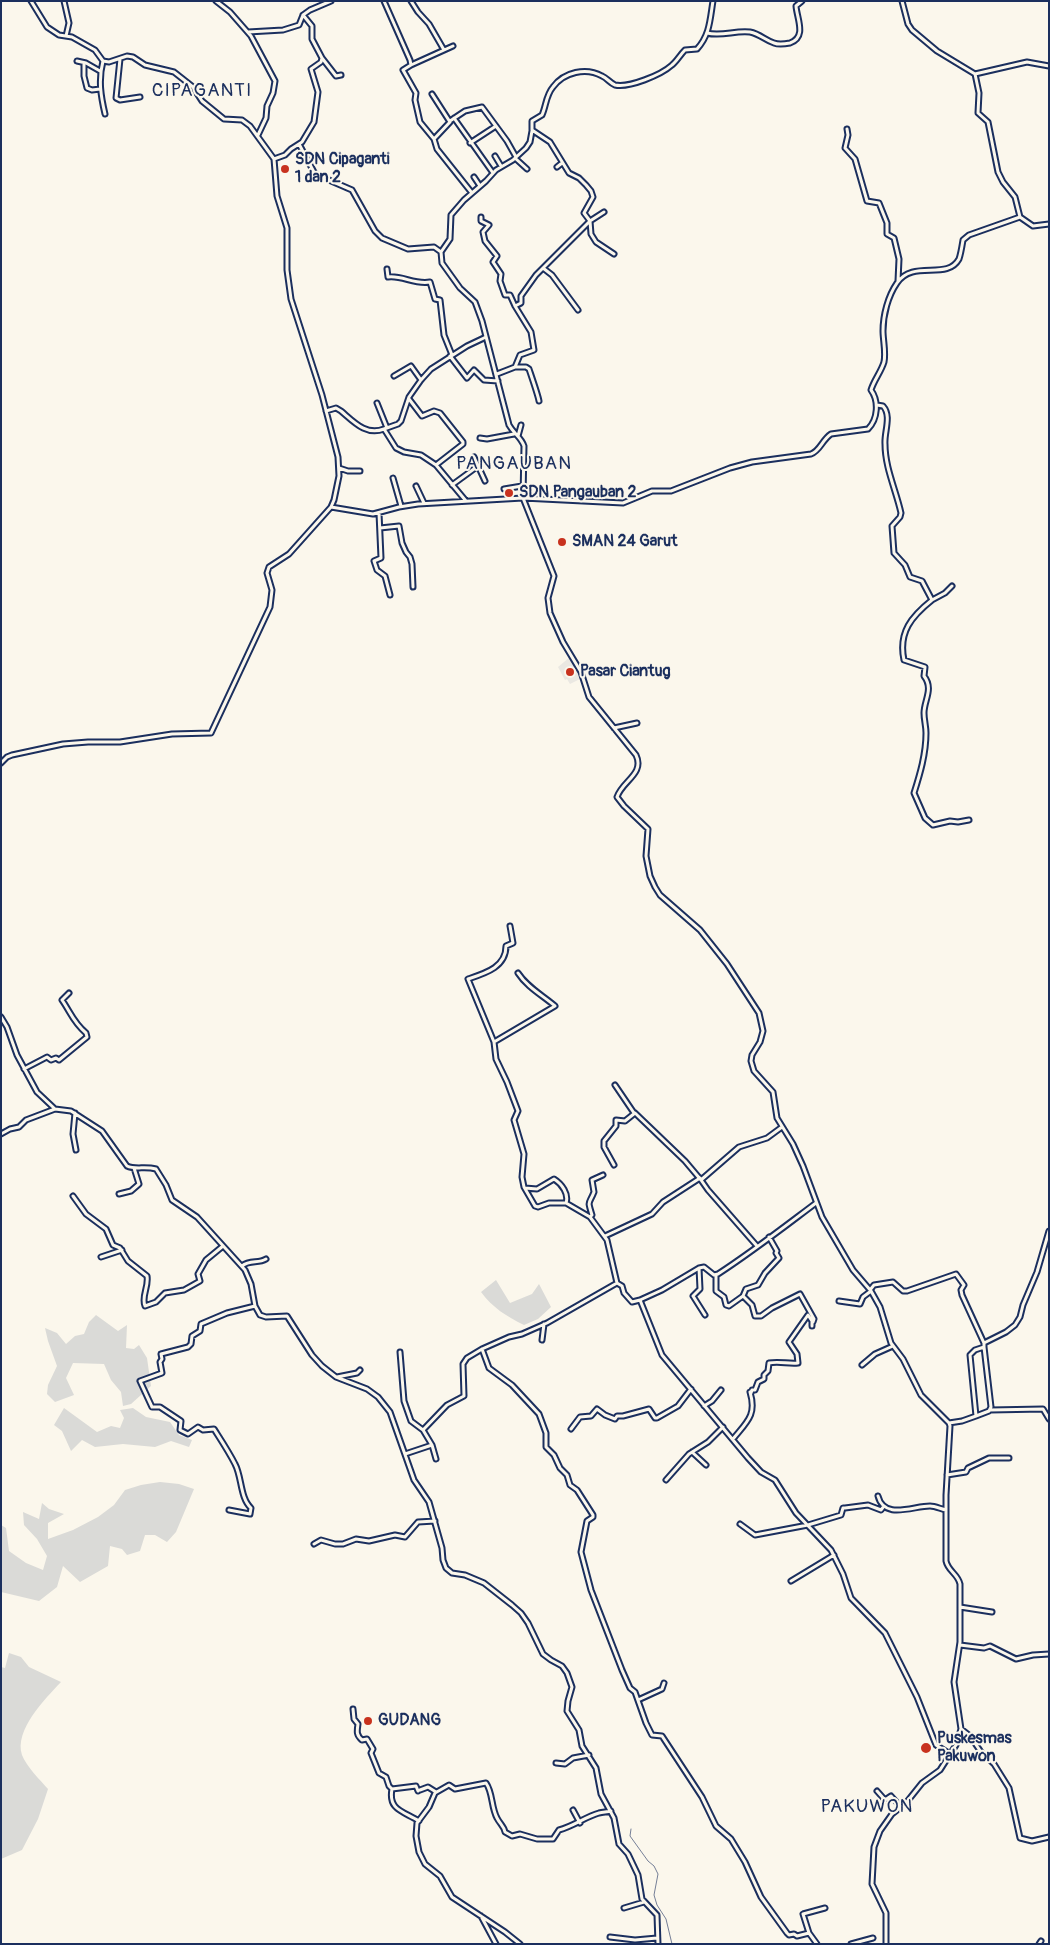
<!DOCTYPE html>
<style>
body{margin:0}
#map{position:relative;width:1050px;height:1945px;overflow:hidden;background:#fbf7ec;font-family:Pangolin,sans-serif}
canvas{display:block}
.frame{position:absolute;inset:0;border:2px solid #1b2f5e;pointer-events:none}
</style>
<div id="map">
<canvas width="1050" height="1945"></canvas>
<div class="frame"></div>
</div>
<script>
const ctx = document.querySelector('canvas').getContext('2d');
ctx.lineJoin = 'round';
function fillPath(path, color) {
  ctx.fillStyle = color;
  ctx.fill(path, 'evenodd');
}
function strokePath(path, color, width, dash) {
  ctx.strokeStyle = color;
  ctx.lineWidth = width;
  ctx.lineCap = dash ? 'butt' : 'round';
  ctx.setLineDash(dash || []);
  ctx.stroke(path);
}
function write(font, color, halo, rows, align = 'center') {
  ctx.font = font + ' Pangolin,sans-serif';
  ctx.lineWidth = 4;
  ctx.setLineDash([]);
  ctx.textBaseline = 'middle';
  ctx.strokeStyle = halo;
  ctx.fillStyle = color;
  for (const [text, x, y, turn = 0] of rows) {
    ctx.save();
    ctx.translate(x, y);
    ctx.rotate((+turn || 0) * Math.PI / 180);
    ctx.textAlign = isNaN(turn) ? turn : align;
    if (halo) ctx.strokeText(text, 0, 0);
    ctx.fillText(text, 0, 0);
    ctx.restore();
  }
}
fillPath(new Path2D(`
 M570,657L582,678L570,684L567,679L565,680L558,667Z`), '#eae8e2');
fillPath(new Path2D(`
 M496,1280L510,1303L532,1294L539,1284L551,1307L538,1319L524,1325C506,1316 493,1308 481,1292Z
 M96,1315L118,1331L127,1325L126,1348L134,1349L139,1345L147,1358L151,1386L131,1404L123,1406L121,1392L111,1380L104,1364L73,1363L66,1378L74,1395L55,1402L47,1394L48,1385L57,1366L48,1341L45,1328L57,1333L66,1344L75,1336L84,1334L89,1322Z
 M64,1408L97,1432L111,1426L120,1428L124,1418L120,1410L133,1408L146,1417L170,1422L179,1435L192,1440L189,1447L171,1441L155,1447L123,1444L95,1447L82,1440L71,1451L62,1431L54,1425Z
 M160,1482L179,1484L194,1489L176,1532L167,1542L155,1535H145L140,1551L127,1555L122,1549L110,1546L108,1566L80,1582L63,1566L57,1587L39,1601L1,1592V1525L6,1528L9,1551L26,1563L43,1570L47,1556L37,1539L24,1525L23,1512L39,1519L42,1503L49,1509L64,1514L48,1523V1539L73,1530L98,1517L114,1505L125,1490L141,1485Z
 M9,1653L21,1657L29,1667L61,1682C45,1699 14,1730 22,1755C26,1766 41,1781 48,1789L38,1819L22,1850L1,1859V1667L5,1668Z`), '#dadad7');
strokePath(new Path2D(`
 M631,1829L630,1836L648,1861L654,1866L658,1874L654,1895L657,1905L666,1919L672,1944`), '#747e96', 1);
const minor = new Path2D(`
 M31,1L47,27L59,35L72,37L95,50L103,61L109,62L127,56L133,57L145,65L174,72L193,87L202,101L224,119L242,120L250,126L274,159L277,196L287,228V270L291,299L322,395L338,457L339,476L334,500L331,507
 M64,1L69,23L66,36
 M216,1L230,12L251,36L275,81L273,93L267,106L266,118L258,135
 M384,1L410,60L411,65L403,70L416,93L415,100L420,122L434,139L437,149L472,193
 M411,1L418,12L429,24L444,50
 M902,1L908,24L912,30L937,51L975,74L1027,62L1049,66
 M248,32L283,30L299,25L303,15
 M707,33C722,37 735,30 750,32C760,34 765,40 774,43C779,45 785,44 790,43C807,37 797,19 796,6L802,1
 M322,58L336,76L341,75
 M120,59L116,98L120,100L140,97
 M77,61L86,63L100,71
 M103,61C98,80 101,97 105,114
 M84,63V76L87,88L92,90L100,89
 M411,65L453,46
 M975,74L979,93L978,113L988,122L998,172L1003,182L1015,197L1020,217
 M432,94L450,122L434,139
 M454,118L493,173
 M450,121L465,111L482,107L507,141L516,157
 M847,129L848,135L845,148L855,159L867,201L879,203L887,223V234L894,238L899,259L898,281
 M470,143L496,126
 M299,144L315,174L352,190L375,231L382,238L408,249L434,247L441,252L442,263L460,288L475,302L482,321L509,425C514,434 521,437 524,446L523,498L554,576L548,598L550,613L563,642L581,672L589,697L636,755C645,774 622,781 617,797L624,806L648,829L646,856L650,876L655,887L660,895L700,930L727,964L759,1013L763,1031L760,1042L752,1055L751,1061L754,1071L773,1092L777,1118L793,1144L803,1166L822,1217L853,1270L871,1291L880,1307L891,1343L903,1359L921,1395L949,1423L950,1426L946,1495V1561C948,1571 958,1574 960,1584V1642L954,1682L961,1729L956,1745L940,1770L922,1783L906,1803L892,1814L880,1831L874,1847L872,1884L886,1913V1944
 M495,156L501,166
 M515,158L527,169
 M274,159L285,155L291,149L302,142L314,122L318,92L311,69L321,62L322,58L312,39V26L303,15L310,10L331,1
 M557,167L562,163
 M474,177L480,186
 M604,212L590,221L591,234L596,242L614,254
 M481,217V221L489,225L483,232L485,241L497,256L493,262L501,274L500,281L505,295H510L515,306
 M441,252L450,239L451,215L464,200L486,181L496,170L513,160L526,148L530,142L532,131
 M543,268L552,275L578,310
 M387,269L388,277C402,275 415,285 430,282L435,299L440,300L444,335L452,355
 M450,356L467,378L474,370L484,380L498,381
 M515,367H526L529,369C531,375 538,395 539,401
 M497,374L515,367L520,355L534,350L531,332L515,306L521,303V296L536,275L590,221L584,213L593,197L591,191L586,185L579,178L569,173L550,142L532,130V121L542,115C546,106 546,95 553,87C564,72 586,67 602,76C607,78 610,83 615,85C629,88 661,75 672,65C677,61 680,55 685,50L697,49C710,35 710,19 713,1
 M394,376L411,366L421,380
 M409,399L422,416L434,411L440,413L463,442V444L436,465
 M377,403L387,428
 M877,405L883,406C892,416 884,432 885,444C885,468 896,490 901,513L900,517L892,526L894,553L905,565L910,577L922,581L932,600C912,616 898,632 904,660L925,667L924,676C934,689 924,700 924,713C924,720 926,726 926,733C926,754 920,774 914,793L925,818L933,825L950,821L958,822L969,820
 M326,411L336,408L341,411C354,422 366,436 384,429
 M518,436L521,425
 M480,438L487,439L514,434
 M474,457L485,481
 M339,468L348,471H360
 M393,478L401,506
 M452,485L478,466
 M416,486L424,503
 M504,489L522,486
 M466,501L436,465L421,455L404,452L396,448L384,429L398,424L401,421L409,397L421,380L431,369L467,346L486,337
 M379,513L381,558L374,561L377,570L385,576L390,595
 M380,528L399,526L402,543L406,552L410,557L412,564L413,587
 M932,600L945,593L952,586
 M614,728L637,723
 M1,763L7,757L12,755L63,744L88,742H120L172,734L211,733L270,607L272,590L267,573L269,567L289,554L331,507L373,514L399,507L418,504L523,498L623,503L652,491H671L730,468L752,462L811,454C820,451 822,440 831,434L868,429C878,419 879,401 871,390C874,380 881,372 884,362C886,352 883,340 883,331C883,315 888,296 897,283C913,259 947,281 959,259C961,253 962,246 963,240L969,235L1020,217L1033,226L1049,224
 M510,926L513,943L506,946C506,967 486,973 468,979L494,1042L496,1059L507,1082L518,1111L514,1120L524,1154L522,1177L524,1187L535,1206L538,1207L549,1203H566L590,1217L607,1240L617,1283
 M1,1017L7,1027L17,1055L37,1092L55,1109L71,1111L102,1131L127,1166C135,1170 145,1166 156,1169L166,1185L172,1200L197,1217L245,1270L251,1284L255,1306L260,1315L266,1317L287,1316L312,1355L322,1366L336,1377L367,1389L378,1397L390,1412L414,1480L429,1502L442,1548L443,1560L446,1568L452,1573L465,1575L484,1583L512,1605L521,1613L528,1623L543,1654L551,1660L562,1666L567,1673L572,1687L568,1701L567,1711L579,1730L582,1746L596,1768L601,1794L614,1818L619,1844L628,1854L638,1875L642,1899L657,1915L658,1944
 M494,1042L555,1006C542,995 527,987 518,973
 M24,1069L47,1057L51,1060L56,1058L59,1060L87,1037L86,1033C73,1022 71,1013 62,1000L69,993
 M615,1085L634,1113
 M75,1113L73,1134L76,1150
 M1,1134L10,1129L19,1127L26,1120L55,1109
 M614,1165L604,1147V1141L616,1126V1120L625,1121L635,1113L685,1161L701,1180L739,1147L767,1138L782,1127
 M701,1180L708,1190L757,1246
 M525,1188L537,1189L554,1179C562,1184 569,1194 566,1203
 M119,1194L131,1191L139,1184L134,1168
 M73,1196L86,1214L106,1229L113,1245L120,1248L128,1261L147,1276C149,1287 141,1296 145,1306L156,1302L165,1293L184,1290L200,1281L198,1274L206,1260L223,1246
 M816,1203C784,1227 752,1252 718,1274L714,1275L704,1267L699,1268L662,1290L640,1300L662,1355L748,1458L761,1472L775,1480L796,1513L831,1550L843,1574L851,1598L885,1633L917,1697L936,1745L950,1754
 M590,1217L592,1215C587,1199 589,1205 594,1192L592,1180L603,1175
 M605,1236L652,1214L663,1202L700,1178
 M101,1257L122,1250
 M242,1266C250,1259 258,1264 266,1259
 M699,1268L700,1289L693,1296L705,1315
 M716,1275V1291L724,1297L726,1305L729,1306L743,1296L746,1289L758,1285L765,1273L779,1258L776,1253L777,1251L769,1237
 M870,1290L874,1285L893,1282L903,1291H907L956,1274L964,1285L961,1290L962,1295L984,1343
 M743,1296L752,1305L755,1316H761L772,1308L800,1294L814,1319L813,1322
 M839,1301L860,1304L863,1297L871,1291
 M542,1340L544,1324
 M482,1349L489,1368L512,1385L539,1414L546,1433V1447L554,1455L560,1468L567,1475L570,1485L577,1490L593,1515V1517L587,1521L581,1552L591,1590L622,1670L630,1688L635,1692L646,1723L652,1735L662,1736L702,1797L716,1826L731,1839L745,1862L761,1897L787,1933L789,1935L794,1934L797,1936L809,1933L803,1914L825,1908
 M400,1352L404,1401L411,1421L423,1430
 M862,1365L875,1354L893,1346
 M337,1377L357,1373L360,1370
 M751,1393L752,1390H755L758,1382L764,1379V1375L768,1371L769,1363C779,1361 788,1364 798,1363L797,1354L789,1342L808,1315L812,1321V1326
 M704,1406L712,1401L721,1390
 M990,1410L1043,1409L1049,1419
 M976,1416L989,1411L991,1407L984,1347
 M949,1423L962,1421L976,1416L970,1355L975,1350L984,1347V1343L1006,1332L1015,1325L1020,1317L1023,1305L1037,1272L1049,1231
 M571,1429L580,1417L591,1416L597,1409L605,1415L615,1419L617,1416H623L649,1409L655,1418H657L678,1406L691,1389
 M733,1439C747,1422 757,1415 750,1392
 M432,1445L436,1459
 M692,1452L706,1465
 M405,1454L432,1445L423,1430L447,1405L464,1396L463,1364L467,1358L482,1349L509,1337L522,1334L547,1323L617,1283L622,1286L624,1293L632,1302L640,1300
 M947,1475L966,1472L968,1468L989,1458H1009
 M666,1480L689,1454L708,1442L723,1427
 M878,1496C884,1520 913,1506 930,1506C935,1506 941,1509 946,1510
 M229,1510L250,1514L251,1508C240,1498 242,1477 235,1464C229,1452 221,1440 214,1429L203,1430L198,1427L188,1434L180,1430L181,1421L160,1407H152L140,1381L162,1373L160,1362L162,1359L161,1354L188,1347L191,1344L192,1336L200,1331L201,1324L227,1313L255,1306
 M740,1524L755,1535L808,1525L841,1515L843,1508H845L868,1505L881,1510L884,1506
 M314,1544L321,1540L335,1544H343L356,1539L369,1541L395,1535L405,1537L418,1522L435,1521
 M791,1581L834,1555
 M960,1607L992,1612
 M960,1645L984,1648L990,1646L1016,1659L1033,1655L1049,1654
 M638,1700L662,1689L664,1683
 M353,1709L354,1719L358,1724C357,1731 356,1735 362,1740L367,1739L373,1749L371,1753L379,1773L386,1777L389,1786L392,1789C388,1810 403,1811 419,1821
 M961,1729L970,1736L981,1752L994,1764L1009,1788L1020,1838L1032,1841L1049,1837
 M556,1763L565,1764L573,1758L589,1755
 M392,1789L416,1786L418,1791
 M420,1790L428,1787L436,1792
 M877,1791L885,1800L891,1796L901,1807
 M573,1810L580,1823
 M624,1908L644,1902
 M481,1916L496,1944
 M809,1933L817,1944
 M610,1937L635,1940L657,1938
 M520,1944L505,1932L452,1897L440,1876L425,1864L419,1852L416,1836L417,1823L429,1807L435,1793L449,1785L455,1789L486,1783C493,1793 491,1807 497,1818C500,1824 504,1826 505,1832L512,1836L520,1834L537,1839H553L559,1830C574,1826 585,1817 599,1813C603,1812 607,1812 611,1811
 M851,1944L873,1938
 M1039,1944L1041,1941`);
strokePath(minor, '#1b2f5e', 7);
strokePath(minor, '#fbf7ec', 3);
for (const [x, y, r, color] of [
 [285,169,5,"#c8321e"],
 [509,493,5,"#c8321e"],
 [562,542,5,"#c8321e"],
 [570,672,5,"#c8321e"],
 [368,1721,5,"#c8321e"],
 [926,1748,6,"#c8321e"]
]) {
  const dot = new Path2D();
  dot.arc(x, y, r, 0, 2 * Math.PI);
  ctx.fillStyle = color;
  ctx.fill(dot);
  strokePath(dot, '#fbf7ec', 2);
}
write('bold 16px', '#1b2f5e', '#fbf7ec', [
 ["SDN Cipaganti",295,160],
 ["1 dan 2",295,178],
 ["SDN Pangauban 2",519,493],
 ["SMAN 24 Garut",572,542],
 ["Pasar Ciantug",580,672],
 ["GUDANG",378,1721],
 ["Puskesmas",937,1739],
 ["Pakuwon",937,1757]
], 'left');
ctx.letterSpacing = '1px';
write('19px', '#1b2f5e', '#fbf7ec', [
 ["CIPAGANTI",202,91],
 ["PANGAUBAN",514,464],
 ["PAKUWON",867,1807]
]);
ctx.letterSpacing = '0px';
</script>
